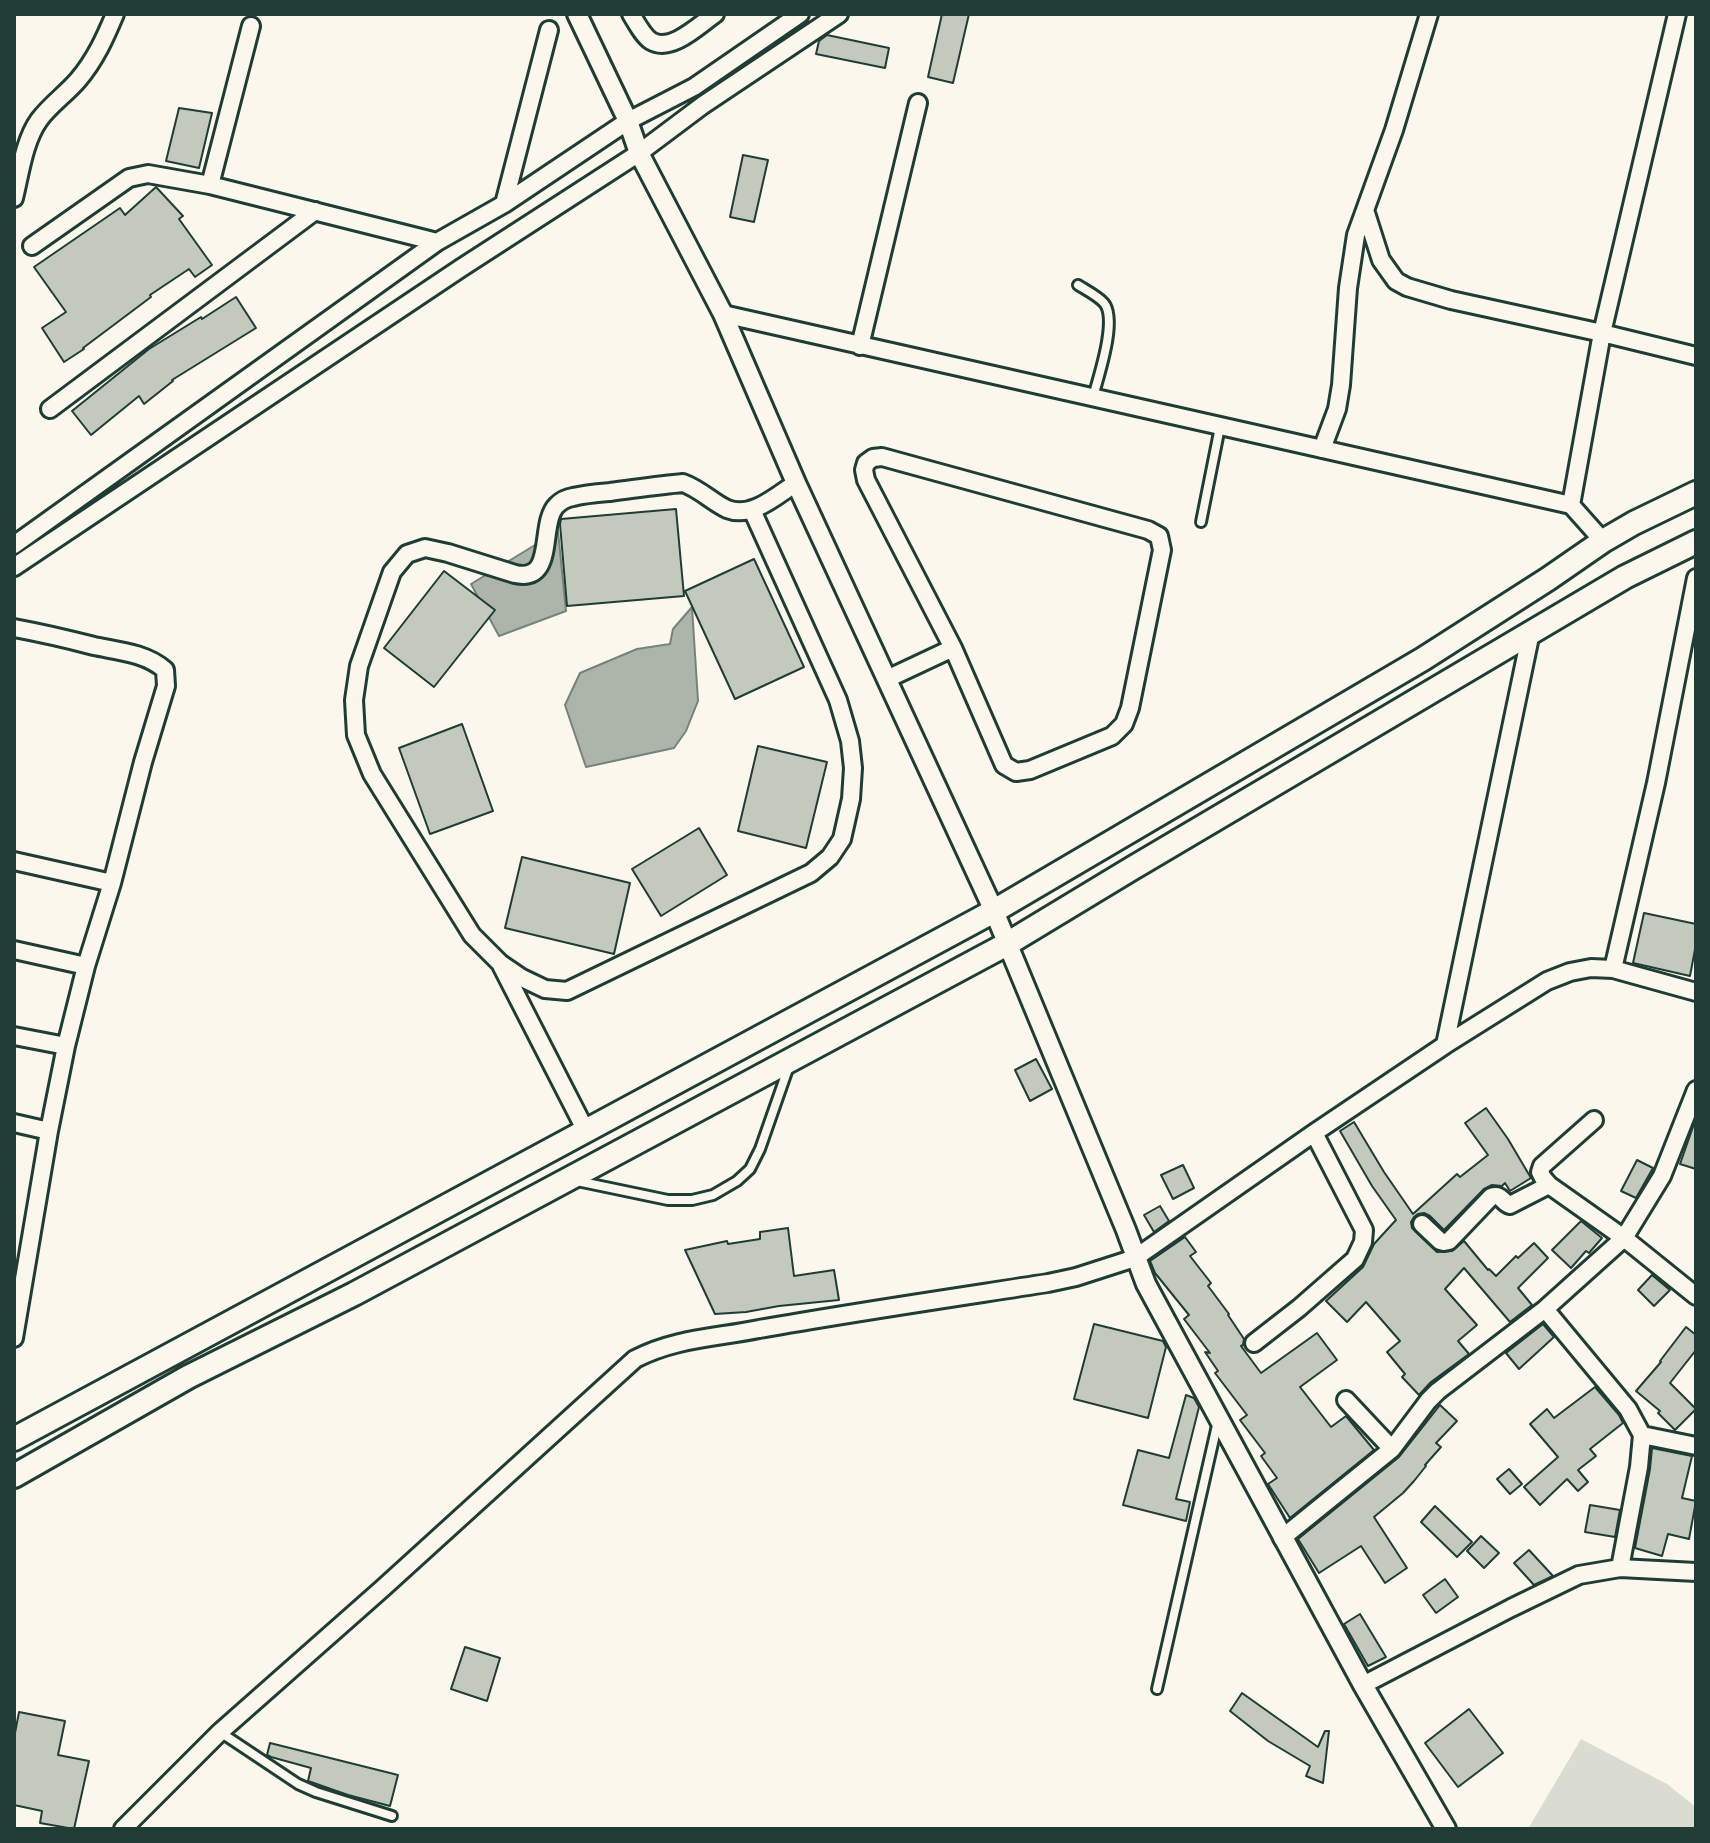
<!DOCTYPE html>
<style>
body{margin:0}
#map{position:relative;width:1710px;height:1843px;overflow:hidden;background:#fbf7ec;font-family:"Gochi Hand",sans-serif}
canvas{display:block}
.frame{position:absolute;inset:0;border:16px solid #1f3d34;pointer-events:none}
</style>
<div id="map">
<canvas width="1710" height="1843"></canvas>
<div class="frame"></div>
</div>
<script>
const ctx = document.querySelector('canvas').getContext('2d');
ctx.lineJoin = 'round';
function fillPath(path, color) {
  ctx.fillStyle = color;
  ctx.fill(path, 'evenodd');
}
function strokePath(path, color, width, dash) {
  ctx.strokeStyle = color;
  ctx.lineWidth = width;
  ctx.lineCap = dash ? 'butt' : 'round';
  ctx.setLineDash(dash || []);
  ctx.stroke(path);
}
fillPath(new Path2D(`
 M1581,1739L1667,1784L1696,1807V1829H1528Z`), '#dbdcd1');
const water = new Path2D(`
 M558,531L566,611L499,636L471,584Z
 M692,607L698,701L686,731L674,748L586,767L565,705L580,673L637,649L670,644L673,629Z`);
fillPath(water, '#adb4aa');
strokePath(water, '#74847b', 2);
const building = new Path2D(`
 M942,14H969L953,83L928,77Z
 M827,35L889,48L885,68L816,54L819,41Z
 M179,108L212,113L199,168L166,161Z
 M743,155L768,160L754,222L730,217Z
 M156,187L183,216L179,219L212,265L195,277L189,269L150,295L151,297L83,348L84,349L64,362L42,328L66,312L34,267L120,208L125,215Z
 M236,297L256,328L172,380L173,381L144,404L139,396L91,435L72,411L149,349L201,317L202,319Z
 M676,509L684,596L567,606L560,524L561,519Z
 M754,559L804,667L735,699L685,591Z
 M444,571L495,610L434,687L384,648Z
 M462,724L493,811L430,834L399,748Z
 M758,746L827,762L806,848L738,831Z
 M699,828L727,875L661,916L632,869Z
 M522,857L630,883L614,954L505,928Z
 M1644,913L1696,924V944L1690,976L1633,963Z
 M1036,1059L1052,1089L1030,1101L1015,1070Z
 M1486,1108L1508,1139L1531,1178L1510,1191L1505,1183L1502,1186L1492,1185L1484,1189L1444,1230L1430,1216L1424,1213L1418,1214L1414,1217L1411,1222L1412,1228L1437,1252L1452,1251L1464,1241L1488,1270L1489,1269L1496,1276L1516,1256L1518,1258L1534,1243L1548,1258L1518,1288L1532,1305L1510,1322L1464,1268L1445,1289L1477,1325L1458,1341L1469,1354L1431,1382L1419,1395L1402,1377L1405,1374L1387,1352L1400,1341L1366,1302L1347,1322L1326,1301L1363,1267L1374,1244L1396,1220L1372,1186L1340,1131L1354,1122L1384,1172L1413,1214L1457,1174L1460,1177L1488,1155L1465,1123Z
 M1694,1124H1696V1169L1680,1164Z
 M1637,1160L1653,1168L1636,1198L1621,1191Z
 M1183,1165L1194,1188L1173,1199L1161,1175Z
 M1160,1206L1169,1221L1154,1232L1144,1215Z
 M1581,1221L1602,1238L1589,1253L1586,1251L1571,1268L1552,1250Z
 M788,1228L794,1276L834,1270L839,1300L779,1306L746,1312L715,1314L685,1250L727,1241L728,1244L760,1239V1232Z
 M1185,1237L1196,1252L1190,1256L1211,1283L1208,1286L1229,1314L1228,1315L1244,1339L1243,1345L1241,1346L1261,1373L1317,1333L1337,1360L1300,1387L1331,1427L1346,1416L1374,1450L1290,1518L1268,1484L1277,1478L1261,1456L1265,1453L1240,1420L1247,1415L1215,1373L1218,1371L1205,1352L1210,1353L1184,1319L1189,1315L1155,1273L1150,1261Z
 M1652,1275L1670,1290L1654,1306L1638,1290Z
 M1094,1324L1163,1341L1166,1347L1148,1418L1074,1399Z
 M1543,1324L1554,1337L1519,1369L1506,1353Z
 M1686,1327L1696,1335V1350L1670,1383L1696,1409L1675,1430L1658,1413L1660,1411L1636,1391L1661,1362L1660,1361Z
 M1595,1387L1619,1415L1623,1423L1590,1449L1596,1456L1578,1470L1588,1482L1578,1491L1567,1479L1540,1505L1524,1487L1558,1457L1530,1424L1547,1409L1554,1418Z
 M1186,1395L1194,1398L1199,1407L1176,1499L1190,1502L1186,1521L1123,1505L1138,1450L1169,1458Z
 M1440,1405L1457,1421L1436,1443L1441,1447L1425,1465L1426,1466L1414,1481L1403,1493L1374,1517L1407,1568L1385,1583L1361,1546L1319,1573L1298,1539L1399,1457Z
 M1652,1448L1692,1456L1682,1498L1696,1501L1689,1539L1668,1534L1662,1556L1635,1548L1650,1469Z
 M1509,1469L1522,1484L1510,1494L1497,1479Z
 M1590,1505L1620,1510L1615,1537L1585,1532Z
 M1435,1506L1472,1542L1457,1557L1421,1522Z
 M1481,1536L1499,1553L1484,1568L1467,1551Z
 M1529,1550L1553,1576L1534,1585L1514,1563Z
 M1445,1579L1458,1597L1436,1613L1423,1595Z
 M1360,1614L1386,1657L1368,1666L1344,1624Z
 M465,1647L500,1658L487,1701L451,1689Z
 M1242,1693L1318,1747L1325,1731H1329L1323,1783L1306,1776L1310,1766L1268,1741L1230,1711Z
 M1469,1709L1503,1753L1458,1787L1425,1743Z
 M19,1712L65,1721L58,1755L89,1761L74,1829L40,1823L42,1811L14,1805V1738Z
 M270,1743L398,1775L390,1806L348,1795L308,1781L311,1768L271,1757L267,1755Z`);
fillPath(building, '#c4c9be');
strokePath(building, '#1f3d34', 2);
const service = new Path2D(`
 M1078,285C1086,290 1098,296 1104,303C1118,320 1098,378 1093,397
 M1201,522L1220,427
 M577,1181L668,1200H692L713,1195L737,1181L750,1169L760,1149L789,1066
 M1157,1689L1218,1421
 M220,1732L298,1784L316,1792L392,1816`);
const minor = new Path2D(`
 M631,14C636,22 643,36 651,41C671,53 699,25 715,14
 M210,185L251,26
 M14,198C20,174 24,141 39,120C50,105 66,94 78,80C95,60 105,38 115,14
 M504,204L549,30
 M1365,210L1381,260L1396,281L1407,287L1451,300L1602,333L1696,356
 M32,246L129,178L148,174L210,185L437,242
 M723,314L1571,505L1603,541
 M860,346L918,103
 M50,409L315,211
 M1322,449L1337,409L1341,385L1348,288L1356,235L1394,130L1429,14
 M1571,505L1602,333L1677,14
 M752,510L838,700L850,741L853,768L851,799L842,839L830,857L811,873L567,991L545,989L522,978L500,963L472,935L372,774L356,735L354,700L359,666L392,572L407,554L425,548L448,553L515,574C557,583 538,523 557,505C561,501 567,498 573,497C585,494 598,493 610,492C634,489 659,485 683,483C700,489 712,502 727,509C752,519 777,495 796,483
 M14,545L437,242L504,204L628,121L694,87L800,14
 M14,567L461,268L639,153L703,105L839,14
 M14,628C41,633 67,639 94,646C118,651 146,653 165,670L166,686L143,762L112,883L86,966L66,1046L49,1131L14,1338
 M887,679L953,648L866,480L864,470L866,463L873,458L882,457L1148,530L1159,536L1162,550L1130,708L1124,724L1112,736L1030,770L1016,772L1004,765L953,648
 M14,861L112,883
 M14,950L86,966
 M501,965L586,1131
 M1613,969L1656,783L1696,578
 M14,1036L66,1046
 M1445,1045L1531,632
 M1594,1120L1542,1166L1540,1172L1543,1178L1549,1185L1624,1238L1696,1296
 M14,1123L49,1131
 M1422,1224L1440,1241L1444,1242L1449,1241L1491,1197C1502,1193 1502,1203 1510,1205L1549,1185
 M1545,1309L1628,1409L1642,1435L1639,1467L1620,1568
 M1254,1343L1299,1308L1355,1259L1363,1242L1364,1230L1314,1133
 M1346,1400L1392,1449
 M1642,1435L1696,1446
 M1282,1538L1392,1449L1428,1401L1438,1391L1545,1309L1624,1238L1662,1176L1696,1090
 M1363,1685L1511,1608L1579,1575L1620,1568L1696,1572
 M123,1829L220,1732L383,1588L635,1359C676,1338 715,1338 759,1329C855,1312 951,1298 1048,1283L1076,1277L1135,1258L1314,1133L1445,1045L1547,981L1570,972L1591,968L1613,969L1696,992`);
const tertiary = new Path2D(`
 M577,14L628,121L639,153L723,314L796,483L994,911L1126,1230L1146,1284L1363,1685L1446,1829`);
const secondary = new Path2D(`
 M14,1439L994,911L1423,659L1548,579L1603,541L1634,523L1696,493
 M14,1476L188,1377L354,1294L1007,944L1131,869L1625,577L1696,542`);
strokePath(service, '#1f3d34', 14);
strokePath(minor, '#1f3d34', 22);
strokePath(tertiary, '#1f3d34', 24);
strokePath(secondary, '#1f3d34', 28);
strokePath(service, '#fbf7ec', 8);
strokePath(minor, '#fbf7ec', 16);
strokePath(tertiary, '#fbf7ec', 18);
strokePath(secondary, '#fbf7ec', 22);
</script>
